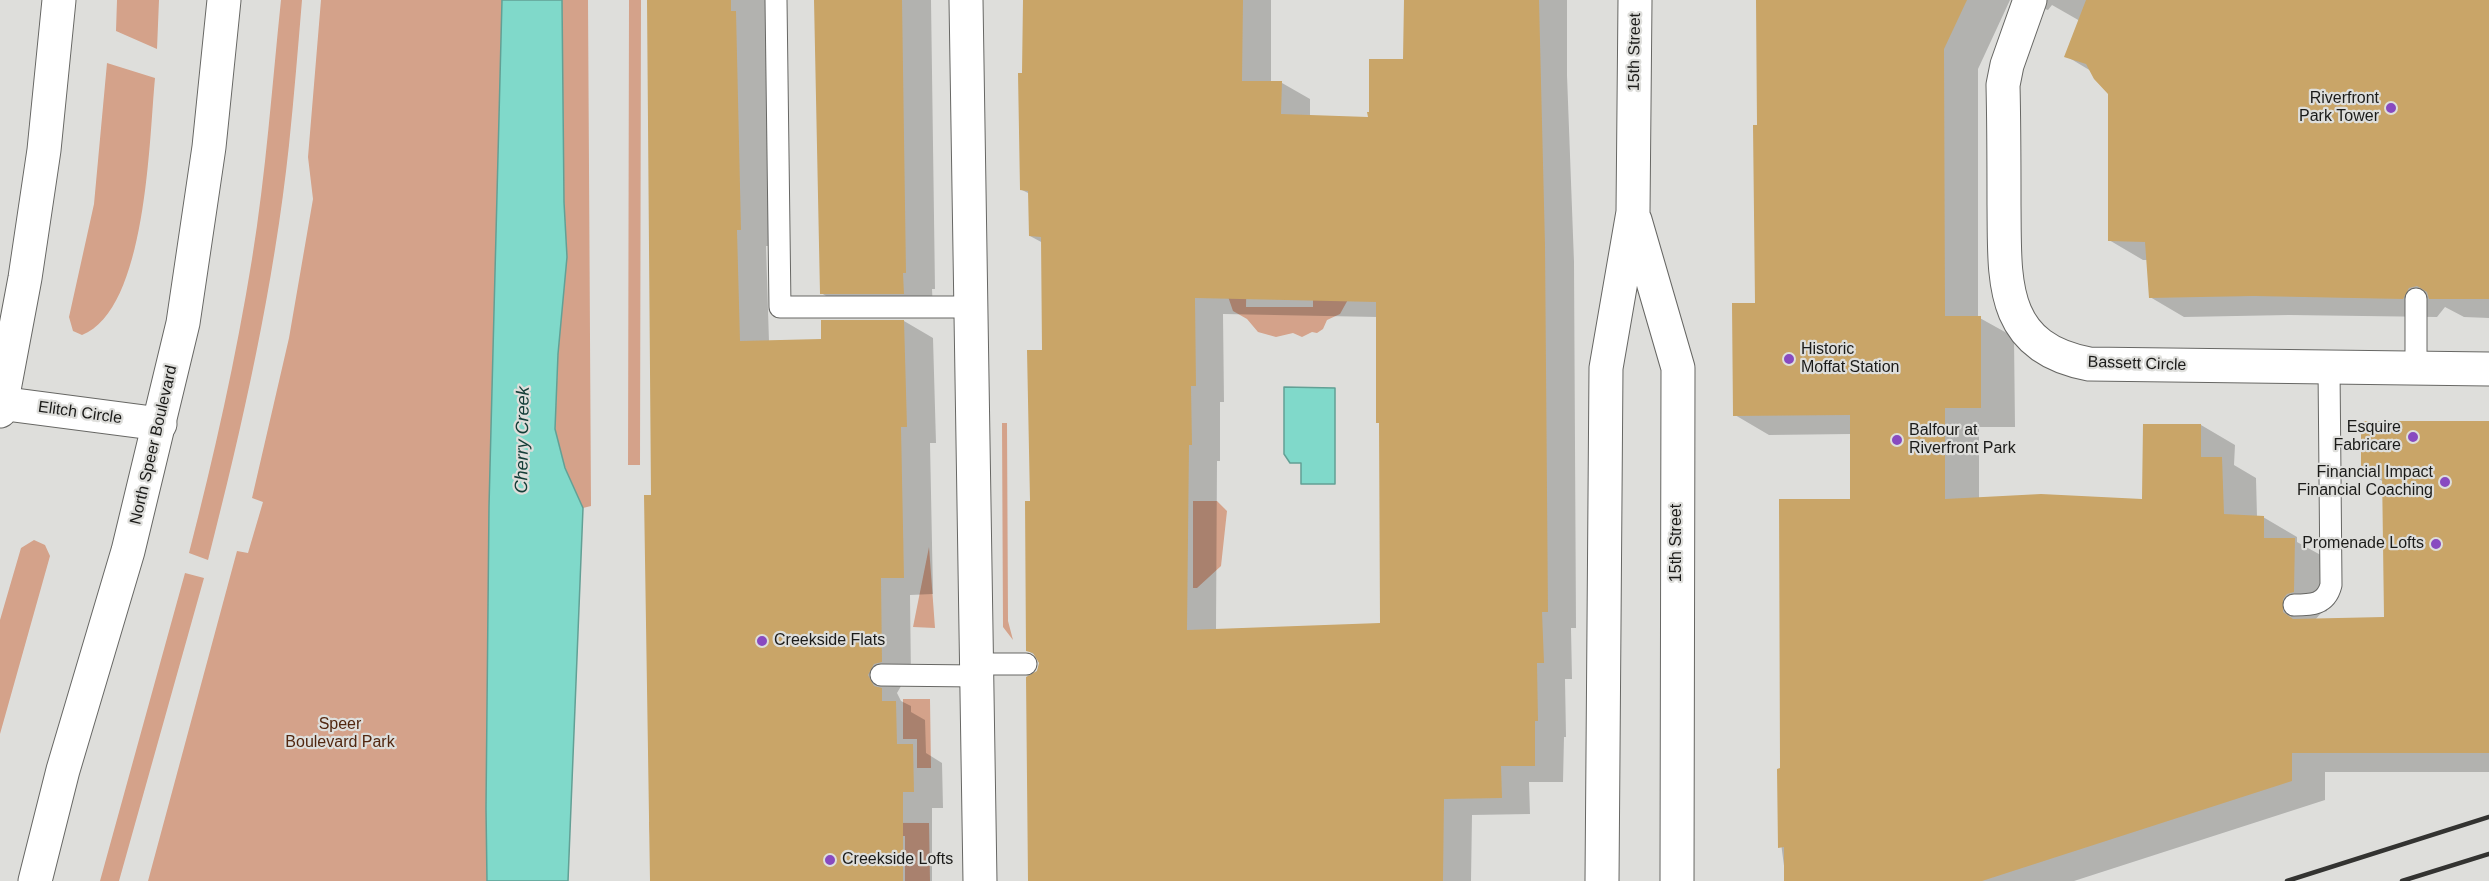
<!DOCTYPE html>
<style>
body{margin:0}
canvas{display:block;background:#dededb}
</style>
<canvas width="2489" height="881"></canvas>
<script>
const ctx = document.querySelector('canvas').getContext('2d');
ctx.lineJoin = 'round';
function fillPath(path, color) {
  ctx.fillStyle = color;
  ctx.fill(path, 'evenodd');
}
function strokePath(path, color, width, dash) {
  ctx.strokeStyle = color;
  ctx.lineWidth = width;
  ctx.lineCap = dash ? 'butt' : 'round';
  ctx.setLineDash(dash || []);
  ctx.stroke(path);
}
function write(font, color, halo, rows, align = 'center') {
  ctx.font = font + ' Arial,sans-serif';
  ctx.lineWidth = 4.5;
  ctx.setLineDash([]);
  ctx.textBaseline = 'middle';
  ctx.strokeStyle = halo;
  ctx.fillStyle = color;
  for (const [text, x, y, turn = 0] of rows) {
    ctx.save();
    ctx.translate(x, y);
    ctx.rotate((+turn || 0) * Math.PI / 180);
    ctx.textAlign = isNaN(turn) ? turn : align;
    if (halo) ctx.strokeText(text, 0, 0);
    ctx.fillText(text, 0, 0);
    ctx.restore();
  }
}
fillPath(new Path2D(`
 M117,0H159L157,49L116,31Z
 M281,0H302C298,48 294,97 289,145C274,285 243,424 208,560L189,553C214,456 236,358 252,259C266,173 272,86 281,0Z
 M321,0H502L488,625L486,808L487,881H148L237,551L248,553L263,502L252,498L289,338L313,199L308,157Z
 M562,0H588L591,506L583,508L565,468L555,429L558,354L567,257L564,202Z
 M629,0H641L640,465H628Z
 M107,63L155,78C149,139 147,310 82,335L73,331L69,317L94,204Z
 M1247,251L1246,307H1313V270L1350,296L1340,314L1327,320L1323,329L1317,333L1312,332L1302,337L1293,333L1276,337L1258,332L1247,319L1233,311L1223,282Z
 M1002,423H1007L1008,621L1013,640L1003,627Z
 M1193,501H1217L1227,511L1221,566L1197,588H1193Z
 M34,540L45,545L50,556L0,734V620L21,548Z
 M929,547L935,628L913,627Z
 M185,573L204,578L119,881H100Z
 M903,699H930L931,768H917V739H903Z
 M649,822L929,823L930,881H905V836L650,835Z`), '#d4a28a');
const water = new Path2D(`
 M502,0H562L564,202L567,257L558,354L555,429L565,468L583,508L568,881H487L486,808L489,506Z
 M1284,387L1335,388V484H1301V463H1290L1284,454Z`);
fillPath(water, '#80d9ca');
strokePath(water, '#62a095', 1.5);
fillPath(new Path2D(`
 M649,0H765L770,246H766L769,342L823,341L904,321L933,338L936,443H930L933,594L910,595L911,679L904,681L897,693L901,701L911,706V712L925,720L926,753L942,763L943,808H932V881H650L652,496Z
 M816,0H931L935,289H932L933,310H851L821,293Z
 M1024,0H1271V82L1282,83L1310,99V117L1369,119L1405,60V0H1567V75L1574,262L1576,628H1571L1572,679H1565L1566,737H1564L1563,782H1529L1530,814L1472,815L1471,881H1029L1034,676L1040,665L1038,657L1027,650L1032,503L1043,352V243L1030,236V194L1022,190ZM1223,314L1377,317L1378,422L1381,424L1382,625L1216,630L1217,461H1220V402H1224Z
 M1758,0H2010L1978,69V317L2014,337L2015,427H1979V499L2144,500L2201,425L2235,445L2234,465L2256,478L2257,517H2263L2297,537V542L2328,559L2327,611L2321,613L2315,620L2385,618L2384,482L2363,470L2489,422V772H2325V800L2074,881H1786L1779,828L1782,770L1852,500L1851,434L1769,435L1735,415L1756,305Z
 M2016,0H2480L2489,3V318L2464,317L2445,307L2437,317L2289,315L2184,317L2150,297L2147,260H2143L2109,240L2110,93L2091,71L2066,56L2080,21L2052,5L2048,10Z`), '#0003');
fillPath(new Path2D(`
 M647,0H731V11H736L741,230H737L740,341L821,339V320H904L907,427H901L904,578H881L882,662L874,664L868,675L874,686L882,688V701H896L897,744H913L914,792H903V881H650L644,495H651Z
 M814,0H902L906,273H903L904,294H820Z
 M1023,0H1243L1242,81H1282L1281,114L1368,117L1367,112H1369V59H1403L1404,0H1539L1545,245L1548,612H1542L1544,663H1537L1538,721H1535V766H1501L1502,798L1444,799L1443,881H1028L1026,677L1037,671L1039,663L1033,653L1026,651L1025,501H1030L1027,350H1042L1041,237L1029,236L1028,191L1020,190L1018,73H1022ZM1195,298L1376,302V423H1379L1380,623L1187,630L1189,445H1192L1191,386H1196Z
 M1756,0H1967L1944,49L1945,316H1981V408H1945V499L2041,494L2142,499L2143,424H2201V457H2222L2224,514L2264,516V538H2295L2294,592L2287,594L2283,599V612L2293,619L2384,617L2382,471H2361V421H2489V753H2292V781L1982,881H1784V847L1778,848L1777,769L1780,768L1779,499H1850V415L1733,416L1732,303H1755L1753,125H1757Z
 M2086,0H2489V299H2429L2427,292L2417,286L2409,288L2403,299L2254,296L2149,298L2145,242L2108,241V94L2094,79L2086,64L2064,57Z`), '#c9a568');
const service = new Path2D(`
 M776,0L780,307H972
 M2416,368V299
 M2294,605C2311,605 2326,605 2331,585L2329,368
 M977,664H1026
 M881,675L977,676`);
const minor = new Path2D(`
 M966,0L980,881
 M2030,0L2007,65L2003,85C2004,125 2004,165 2004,205C2005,279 1998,347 2089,364L2489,369
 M0,403L160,424`);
const secondary = new Path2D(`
 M1635,220L1678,368L1677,881
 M1602,881L1606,368L1633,212L1635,0`);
const primary = new Path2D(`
 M0,411L25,278L44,150L59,0
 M35,881L63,770L128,551L183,323L209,147L224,0`);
strokePath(service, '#676764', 23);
strokePath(minor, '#676764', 35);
strokePath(secondary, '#676764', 35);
strokePath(primary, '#676764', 35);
strokePath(service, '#fff', 21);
strokePath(minor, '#fff', 33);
strokePath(secondary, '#fff', 33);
strokePath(primary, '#fff', 33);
strokePath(new Path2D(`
 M2287,881L2489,817
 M2402,881L2489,854`), '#333331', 4.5);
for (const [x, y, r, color] of [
 [2391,108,6,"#884ac0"],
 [1789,359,6,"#884ac0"],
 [2413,437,6,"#884ac0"],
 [1897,440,6,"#884ac0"],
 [2445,482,6,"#884ac0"],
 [2436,544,6,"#884ac0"],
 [762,641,6,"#884ac0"],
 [830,860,6,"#884ac0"]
]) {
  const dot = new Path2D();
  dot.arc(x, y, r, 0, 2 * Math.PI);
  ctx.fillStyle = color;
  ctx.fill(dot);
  strokePath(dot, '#dededb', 2);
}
write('16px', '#1b1b19', '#dededb', [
 ["15th Street",1635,52,-89],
 ["Bassett Circle",2137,364,2],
 ["Elitch Circle",80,413,8],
 ["North Speer Boulevard",154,445,-77],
 ["15th Street",1677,543,-90]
]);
write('16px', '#1b1b19', '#dededb', [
 ["Riverfront",2379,99],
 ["Park Tower",2379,117],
 ["Historic",1801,350,"left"],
 ["Moffat Station",1801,368,"left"],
 ["Esquire",2401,428],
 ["Fabricare",2401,446],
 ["Balfour at",1909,431,"left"],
 ["Riverfront Park",1909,449,"left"],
 ["Financial Impact",2433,473],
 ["Financial Coaching",2433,491],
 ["Promenade Lofts",2424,544],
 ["Creekside Flats",774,641,"left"],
 ["Creekside Lofts",842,860,"left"]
], 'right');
write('16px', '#512710', '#dededb', [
 ["Speer",340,725],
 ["Boulevard Park",340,743]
]);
write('italic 18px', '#133d37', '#dededb', [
 ["Cherry Creek",523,440,-89]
]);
</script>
